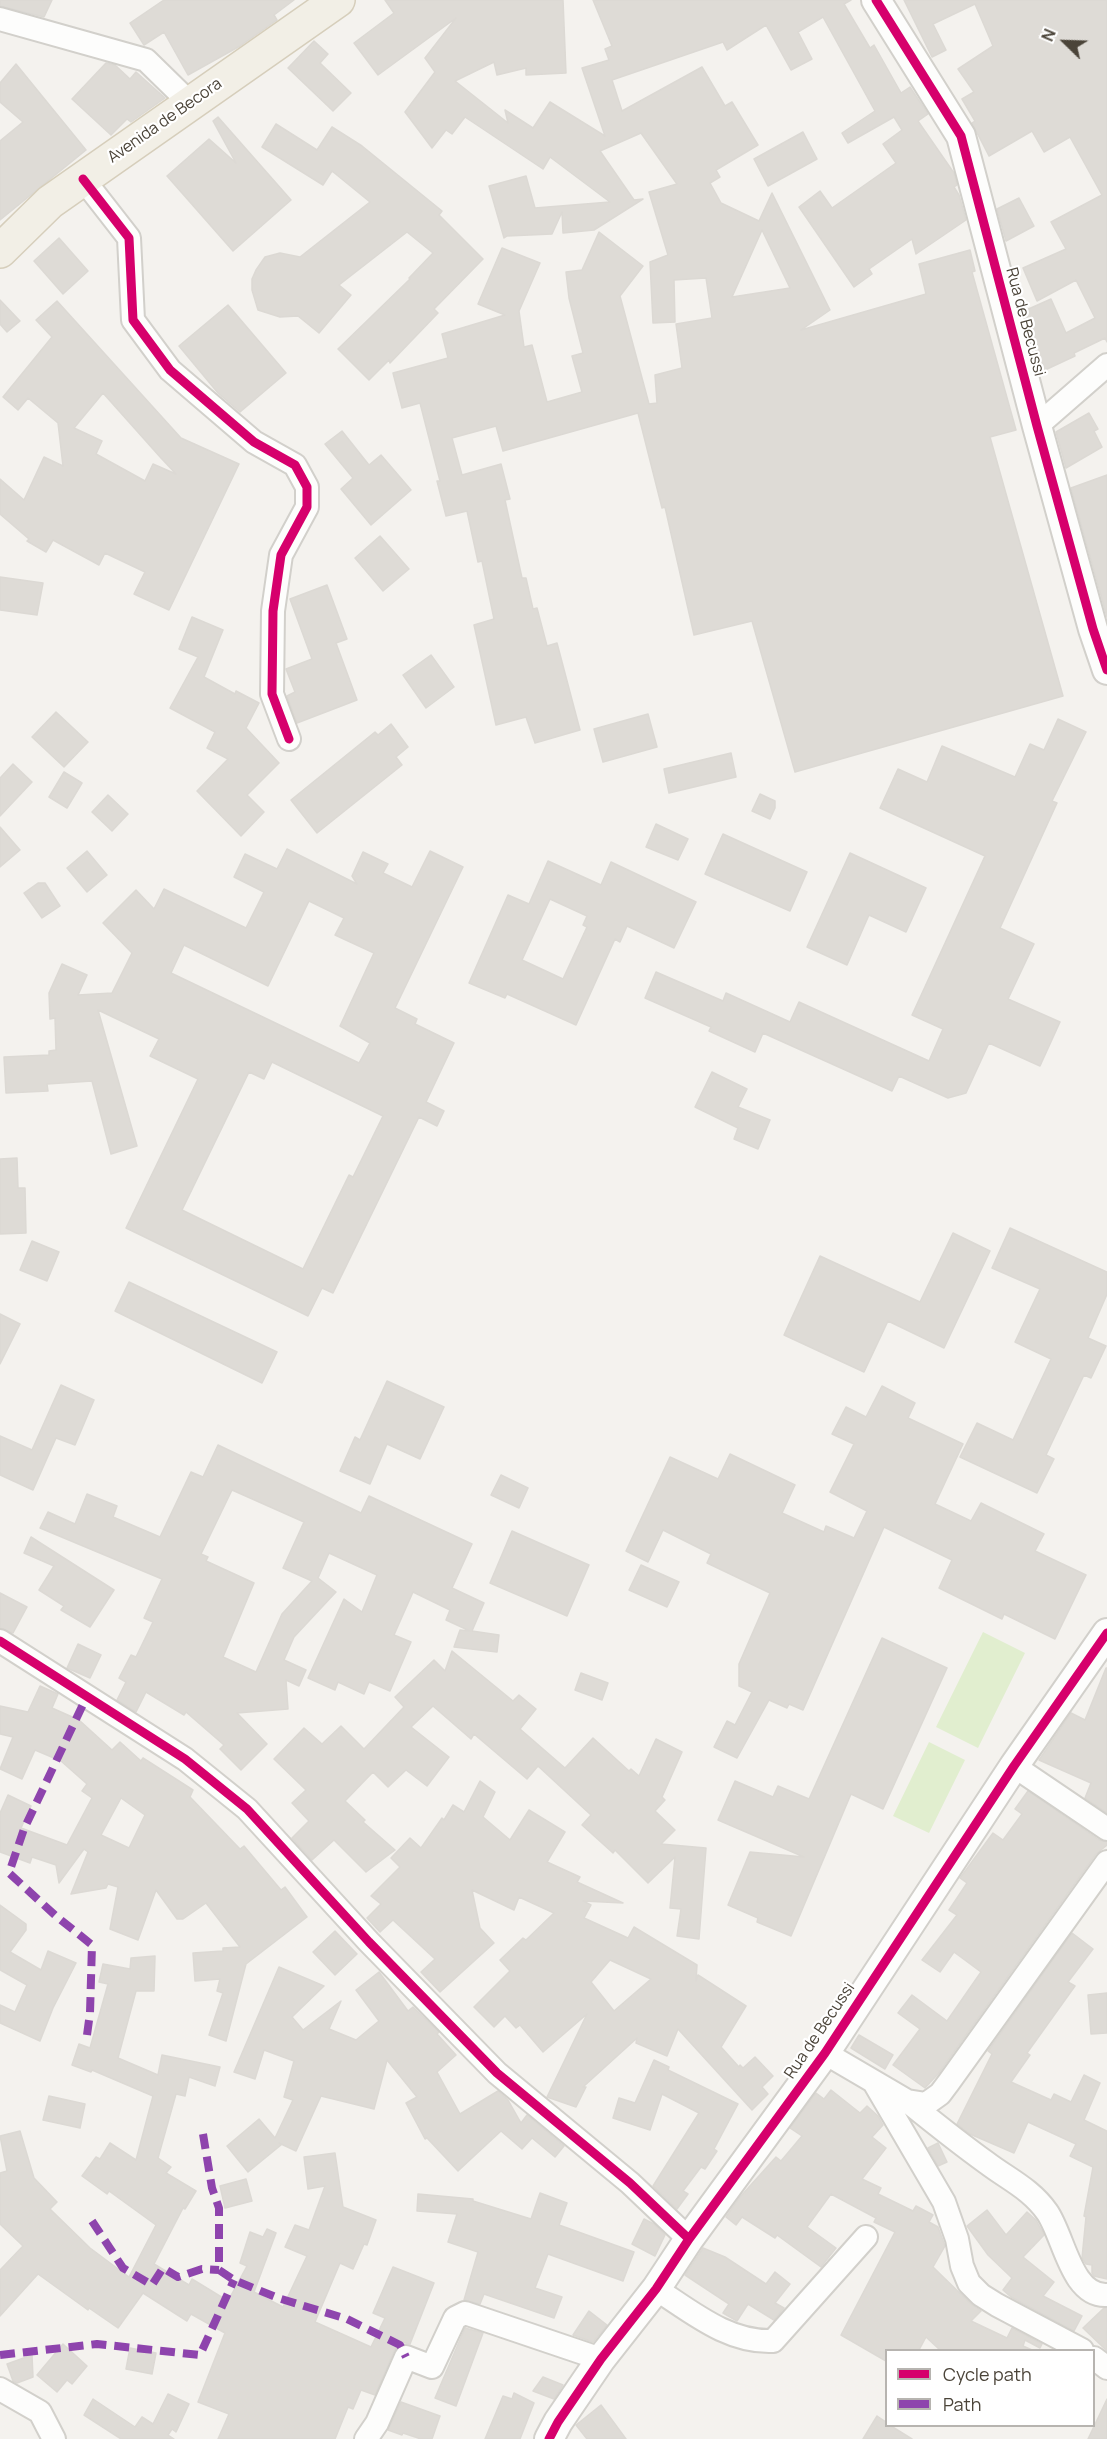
<!DOCTYPE html>
<style>
body{margin:0}
#map{position:relative;width:1107px;height:2439px;overflow:hidden;background:#f4f2ee;font-family:Manrope,sans-serif}
canvas{display:block}
.legend{position:absolute;left:885px;top:2349px;width:210px;height:78px;box-sizing:border-box;background:#fff;border:2px solid #b7b4b0;margin:0;padding:8px 10px;list-style:none;font-size:18px;color:#4b4439}
.legend li{display:flex;align-items:center;gap:12px;height:30px}
.legend b{width:30px;border:2px solid #b7b4b0}
.north{position:absolute;left:1035px;top:12px;width:60px;height:60px;-webkit-text-stroke:4px #fff;paint-order:stroke;rotate:293deg;font-size:16px;font-weight:700;line-height:24px;text-align:center;color:#4b4439}
.north::after{content:'';display:block;margin:auto;width:21px;height:27px;background:#4b4439;clip-path:polygon(50% 0,100% 100%,50% 72%,0 100%)}
</style>
<div id="map">
<canvas width="1107" height="2439"></canvas>
<ul class="legend">
<li><b style="height:8px;background:#d6006c"></b>Cycle path</li>
<li><b style="height:8px;background:#8e44ad"></b>Path</li>
</ul>
<div class="north">N</div>
</div>
<script>
const ctx = document.querySelector('canvas').getContext('2d');
ctx.lineJoin = 'round';
function fillPath(path, color) {
  ctx.fillStyle = color;
  ctx.fill(path, 'evenodd');
}
function strokePath(path, color, width, dash) {
  ctx.strokeStyle = color;
  ctx.lineWidth = width;
  ctx.lineCap = dash ? 'butt' : 'round';
  ctx.setLineDash(dash || []);
  ctx.stroke(path);
}
function write(font, color, halo, rows, align = 'center') {
  ctx.font = font + ' Manrope,sans-serif';
  ctx.lineWidth = 4.5;
  ctx.setLineDash([]);
  ctx.textBaseline = 'middle';
  ctx.strokeStyle = halo;
  ctx.fillStyle = color;
  for (const [text, x, y, turn = 0] of rows) {
    ctx.save();
    ctx.translate(x, y);
    ctx.rotate((+turn || 0) * Math.PI / 180);
    ctx.textAlign = isNaN(turn) ? turn : align;
    if (halo) ctx.strokeText(text, 0, 0);
    ctx.fillText(text, 0, 0);
    ctx.restore();
  }
}
fillPath(new Path2D(`
 M983,1632L1025,1653L978,1748L936,1727Z
 M929,1742L965,1760L929,1833L893,1816Z`), '#e1eecf');
const building = new Path2D(`
 M0,0H52L44,17L0,6Z
 M164,0H294L274,15L277,20L240,46L188,75L164,32L144,45L130,23Z
 M385,0H563L566,73L526,75V68L497,75L494,62L455,81L508,123L505,110L533,128L550,102L605,136L582,68L609,60L605,49L612,46L593,0H851L844,4L870,48L874,45L901,93L910,87L928,114L918,121L954,173L957,185L954,187L959,195L966,220L916,254L912,239L869,269L872,274L854,287L799,207L820,191L832,208L896,163L883,144L902,130L894,117L848,143L842,133L875,111L823,17L798,32L812,59L791,70L766,25L727,50L723,42L612,80L622,111L702,67L725,106L732,102L758,145L716,170L720,177L710,183L721,203L759,221L772,193L830,310L801,330L926,294L919,264L970,250L975,271L972,272L1016,430L990,437L1063,696L795,772L752,621L694,635L665,507L662,508L638,413L503,451L496,426L452,438L462,475L501,464L510,499L505,500L522,578H526L533,609L537,608L547,646L557,643L580,730L535,743L526,717L496,725L474,625L494,619L482,561L478,562L467,511L446,516L437,481H440L420,403L402,408L393,373L448,358L442,334L505,315L478,304L502,248L540,263L519,311L524,347L532,345L547,402L582,392L572,356L583,353L569,298L566,272L582,270L599,232L643,266L620,296L649,404L657,403L655,375L682,368L676,324L712,318L706,278L674,280L675,322L653,323L650,262L668,255L649,192L677,184L641,133L600,151L634,200L643,199L594,230L563,233L562,212L552,234L507,236L504,238L489,186L526,176L535,208L610,202L550,157L543,169L465,117L452,134L446,130L432,148L405,112L435,72L425,58L456,18L378,75L354,43L394,13ZM762,230L790,288L732,297Z
 M904,0H1107V342L1105,338L1074,353L1075,356L1045,370L1033,344L1024,311L1051,299L1066,333L1095,318L1076,280L1037,301L1023,268L1066,249L1051,222L1102,195L1070,137L1044,152L1032,131L989,156L972,123L975,121L962,99L974,92L958,69L993,46L975,4L933,24L946,50L932,57Z
 M314,41L328,54L320,63L351,93L333,111L288,68Z
 M106,63L115,65L130,79L136,72L165,98L131,122L127,119L111,135L72,99Z
 M16,64L86,150L0,220V141L23,122L0,102V83Z
 M218,117L291,200L233,251L167,176L209,139L236,163L213,121Z
 M276,124L317,150L332,127L362,146L442,211L439,215L483,259L434,309L438,313L390,363L389,360L369,380L338,349L410,279L409,278L433,253L407,232L339,285L351,295L319,333L298,316L280,317L258,310L252,290V279L256,270L265,257L280,253L300,257L370,202L332,171L323,185L262,147Z
 M803,132L817,159L768,186L754,159Z
 M1019,198L1034,226L1006,241L997,209Z
 M59,238L88,271L63,294L34,261Z
 M0,300L20,321L7,332L0,324Z
 M57,301L181,438L239,464L169,610L134,594L145,572L105,553L99,565L53,540L46,552L27,541L29,539L0,514V479L24,500L44,457L63,466L58,423L28,398L18,410L3,397L52,337L36,320ZM103,393L161,458L176,474L153,464L145,481L96,454L102,441L74,428Z
 M228,305L286,373L240,412L218,393L179,346Z
 M1089,413L1098,429L1094,431L1102,447L1066,468L1056,432Z
 M342,431L369,465L381,455L411,490L371,525L341,489L353,478L325,444Z
 M1107,475V617L1071,488Z
 M380,536L409,569L383,591L355,558Z
 M0,577L43,583L37,615L0,610Z
 M327,585L347,639L336,643L357,700L297,723L287,696L295,692L286,669L312,659L290,599Z
 M192,617L223,630L204,677L235,694L236,691L259,703L246,728L279,763L247,795L264,812L241,836L197,791L228,759L207,748L215,732L170,708L198,657L179,649Z
 M431,655L454,687L426,708L403,675Z
 M56,712L88,742L64,767L32,737Z
 M648,714L657,747L603,762L594,729Z
 M1058,719L1086,732L1052,801L1057,803L1000,928L1034,944L1008,999L1060,1022L1040,1066L989,1043L966,1093L948,1098L899,1076L892,1091L763,1033L755,1052L709,1031L711,1027L645,998L656,972L723,1001L726,993L790,1022L799,1002L929,1061L943,1029L912,1015L985,856L880,808L898,769L927,782L942,746L1015,777L1030,744L1044,750Z
 M391,724L408,747L396,757L402,765L317,833L291,800L375,732L378,735Z
 M731,753L736,777L669,793L664,769Z
 M13,764L32,782L0,816V778Z
 M64,772L82,783L67,808L49,797Z
 M760,794L775,801V808L770,819L752,811Z
 M108,795L128,814L112,831L92,812Z
 M656,824L688,839L678,860L646,847Z
 M0,827L20,850L0,867Z
 M723,834L807,872L790,911L705,874Z
 M287,849L357,884L352,876L363,852L388,864L383,873L412,887L430,851L463,867L395,1008L417,1019L415,1024L454,1043L426,1102L444,1111L437,1126L419,1117L333,1293L322,1288L308,1316L126,1228L198,1079L150,1056L159,1039L98,1010L137,1146L111,1154L92,1081L47,1084L48,1091L6,1093L4,1057L49,1055V1051L56,1050L55,1018L50,1019L49,993L62,964L87,975L78,995L112,993L132,953L103,923L136,890L154,909L164,889L246,928L264,892L234,877L245,854L277,869ZM309,901L344,918L335,935L374,953L340,1026L370,1043L359,1063L171,973L184,945L268,986ZM272,1062L383,1116L353,1177L349,1175L303,1269L182,1210L249,1072L264,1079Z
 M87,851L107,875L87,892L67,868Z
 M850,853L926,888L906,932L869,915L847,965L807,947Z
 M548,861L601,885L611,862L696,902L674,948L627,926L620,942L615,939L576,1025L507,994L505,998L469,983L508,895L529,904ZM550,899L587,916L583,925L587,927L563,979L522,960Z
 M38,883H45L60,906L42,918L24,893Z
 M712,1072L747,1089L738,1107L770,1120L758,1149L734,1139L738,1128L695,1107Z
 M17,1158L18,1188H25L26,1233L0,1234V1159Z
 M1010,1228L1107,1272V1294L1088,1338L1106,1346L1091,1378L1084,1375L1046,1455L1054,1459L1037,1493L960,1457L977,1423L1013,1440L1051,1359L1015,1342L1040,1289L992,1268Z
 M953,1233L990,1251L944,1348L888,1321L864,1372L784,1335L820,1256L920,1302Z
 M32,1241L59,1252L47,1281L20,1270Z
 M129,1282L277,1352L262,1383L115,1311Z
 M0,1314L20,1324L0,1364Z
 M387,1381L444,1407L420,1459L387,1444L370,1484L340,1471L355,1437L360,1440Z
 M61,1385L94,1400L75,1445L56,1438L33,1490L0,1475V1436L32,1450Z
 M882,1386L915,1403L908,1418L963,1444L935,1504L971,1521L981,1503L1044,1534L1035,1551L1086,1575L1055,1639L1004,1614L1002,1619L939,1588L952,1560L884,1527L803,1710L789,1704L787,1708L769,1700L737,1758L714,1747L727,1721L735,1725L752,1692L739,1686V1664L770,1593L707,1563L711,1554L663,1530L648,1562L626,1551L670,1457L718,1479L730,1454L795,1485L782,1513L824,1532L826,1526L854,1538L867,1511L830,1492L854,1444L832,1434L846,1407L866,1417Z
 M218,1445L361,1513L369,1496L472,1544L452,1588L484,1603L472,1631L499,1635L497,1652L454,1647L460,1630L470,1631L446,1620L450,1610L413,1592L394,1635L411,1642L390,1691L369,1682L364,1694L338,1682L335,1690L308,1678L344,1599L362,1612L377,1575L329,1553L318,1578L336,1592L294,1637L284,1660L306,1670L299,1686L286,1680L288,1709L237,1713L267,1744L241,1770L220,1749L224,1745L186,1712L184,1715L146,1692L136,1712L117,1700L126,1682L119,1678L131,1655L136,1657L153,1622L144,1618L162,1579L40,1528L48,1512L75,1524L87,1494L117,1506L113,1517L160,1537L191,1472L203,1477ZM232,1490L304,1522L283,1568L312,1581L282,1614L256,1672L223,1657L254,1583L206,1561L208,1557L201,1554Z
 M501,1475L528,1488L519,1508L491,1495Z
 M512,1531L589,1565L567,1616L490,1583Z
 M31,1537L114,1590L90,1627L61,1610L64,1606L39,1590L54,1566L24,1553Z
 M641,1565L679,1582L667,1607L629,1590Z
 M0,1593L27,1607L13,1633L0,1628Z
 M882,1638L947,1668L883,1809L851,1794L791,1936L757,1922L758,1918L728,1905L750,1852L804,1857L718,1820L735,1781L773,1797L778,1786L809,1799Z
 M78,1644L101,1655L90,1678L67,1668Z
 M452,1651L513,1701L519,1695L536,1709L520,1729L565,1768L593,1738L629,1771L631,1769L639,1776L656,1739L682,1752L662,1797L665,1800L655,1811L675,1830L661,1844L706,1848L699,1939L677,1936L681,1909L670,1908L675,1857L648,1883L615,1850L613,1853L582,1825L591,1815L538,1766L527,1779L474,1734L471,1739L433,1706L411,1727L449,1757L427,1786L406,1770L388,1787L373,1772L345,1801L365,1820L363,1822L395,1850L366,1872L334,1840L312,1860L292,1838L309,1821L292,1803L306,1790L274,1759L304,1728L322,1744L341,1726L364,1749L404,1707L395,1697L434,1660L445,1671Z
 M1106,1668H1107V1813L1085,1798L1091,1783L1039,1760L1071,1713L1085,1720Z
 M581,1673L608,1683L602,1700L575,1690Z
 M40,1686L58,1694L52,1708L79,1720L112,1750L120,1742L141,1761L143,1758L193,1790L190,1797L240,1849L244,1846L281,1890L285,1887L307,1917L246,1964L226,2041L209,2035L223,1993L217,1991L220,1979L195,1981L193,1953L223,1951V1948L240,1947L206,1903L183,1919H177L156,1890L138,1940L110,1929L118,1887L108,1884L106,1888L71,1894L88,1852L84,1849L59,1883L56,1865L32,1857L30,1863L0,1852V1813L8,1795L31,1806L21,1828L67,1845L92,1798L82,1791L87,1784L61,1761L35,1750L22,1779L0,1769L13,1737L0,1734V1706L28,1712ZM121,1798L145,1815L129,1848L101,1835Z
 M480,1781L495,1792L483,1817L510,1840L529,1810L565,1832L547,1862L580,1877L577,1882L623,1903L583,1901L591,1905L584,1918L628,1938L634,1927L697,1965L696,1981L698,1975L746,2006L721,2047L739,2067L740,2065L743,2068L755,2057L773,2076L762,2087L768,2094L752,2110L678,2029L667,2056L636,2043L637,2038L583,2087H586L576,2107L547,2097L587,2014L543,2052L520,2025L516,2028L505,2016L494,2027L474,2007L510,1971L500,1960L523,1938L526,1940L554,1913L519,1897L514,1910L472,1890L480,1928L494,1943L440,1992L421,1972L435,1959L393,1920L380,1932L367,1918L381,1904L371,1896L400,1867L391,1858L410,1838L421,1848L442,1818L444,1820L453,1805L464,1812ZM610,1960L651,1979L614,2011L591,1982Z
 M1028,1791L1099,1840L1107,1842V1845L1096,1854L938,2074L925,2088L893,2065L920,2029L898,2013L912,1995L947,2021L981,1972L954,1952L940,1972L922,1960L957,1915L949,1910L967,1883L960,1878L993,1833L1003,1840L1022,1814L1015,1809Z
 M0,1905L26,1924V1930L10,1952L41,1970L48,1951L76,1963L53,2008L40,2041L0,2023V2005L15,2012L27,1985L0,1970Z
 M335,1931L357,1954L335,1975L313,1952Z
 M1072,1933L1093,1949L1068,1982L1075,1986L1027,2053L1030,2055L1011,2082L1051,2100L1054,2094L1071,2102L1084,2075L1100,2083L1084,2120L1107,2131V2279L1094,2276L1092,2273V2265L1086,2264L1082,2258L1086,2217L1084,2216L1093,2167L1070,2156L1076,2144L1028,2122L1014,2153L970,2134L957,2124L992,2054L988,2051Z
 M155,1956L154,1991H136L118,2058L158,2075L162,2055L220,2067L215,2086L189,2077L185,2096L176,2094L158,2158L171,2167L166,2173L196,2191L185,2209L183,2208L154,2264L189,2285L192,2279L228,2301L247,2266L240,2263L250,2232L263,2237L267,2229L276,2233L254,2292L283,2307L307,2256L285,2247L295,2225L309,2230L325,2186L308,2189L304,2157L335,2153L343,2207L376,2220L367,2245L364,2244L353,2269L340,2263L315,2322L371,2347L385,2318L373,2313L393,2267L434,2283L410,2344L401,2342L394,2351L375,2395L361,2390L353,2409L348,2407L335,2439H218L229,2414L198,2402L225,2333L191,2314L187,2321L143,2293L118,2328L89,2308L88,2310L38,2274L0,2316V2270L23,2246L0,2224V2173L7,2171L0,2136L20,2131L34,2178L57,2202L50,2209L90,2248L129,2277L156,2225L109,2191L107,2194L82,2176L96,2157L100,2159L110,2143L136,2160L153,2096L92,2070L91,2072L72,2065L79,2044L90,2048L108,1984L99,1982L103,1964L130,1969L131,1958Z
 M279,1967L324,1986L292,2017L303,2030L341,2001L329,2029L356,2040L379,2021L356,1990L379,1972L408,2011L413,2007L439,2032L437,2034L456,2055L437,2072L460,2114L498,2091L508,2100L521,2123L527,2115L564,2146L555,2157L532,2138L522,2149L501,2131L458,2171L427,2138L425,2139L406,2103L417,2097L387,2060L374,2109L321,2096L296,2151L279,2143L281,2145L248,2172L227,2146L259,2119L275,2138L293,2100L284,2097L294,2061L264,2050L255,2079L234,2072Z
 M1107,1993V2033L1091,2034L1088,1995Z
 M859,2035L893,2055L885,2069L851,2048Z
 M654,2060L669,2067L668,2070L738,2104L714,2149L717,2151L705,2169L701,2167L683,2191L688,2194L677,2209L653,2186L699,2113L662,2094L650,2130L613,2118L619,2098L635,2103Z
 M831,2090L860,2113L867,2106L878,2116L883,2125L872,2137L886,2148L862,2179L881,2188L878,2194L913,2211L916,2206L933,2215L929,2222L938,2227L945,2246L933,2267L972,2305L981,2311L971,2321L1007,2338L1012,2328L1042,2344L1040,2348L1025,2340L1023,2346L1032,2350H940L926,2337L919,2350H886V2361L841,2335L895,2232L874,2222L876,2218L831,2194L807,2227L836,2248L821,2267L777,2235L775,2238L742,2217L736,2225L726,2217L740,2197L776,2157L781,2161L802,2136L790,2128L816,2093L824,2099Z
 M49,2096L85,2104L80,2128L43,2120Z
 M938,2143L947,2162L938,2166L928,2148Z
 M246,2179L252,2201L225,2208L220,2186Z
 M540,2193L567,2203L559,2225L634,2252L623,2281L548,2254L535,2288L562,2297L554,2318L484,2294L480,2304L464,2300L478,2252L448,2242L457,2214L417,2211L418,2194L473,2199V2201L531,2219Z
 M987,2210L1006,2235L1027,2212L1036,2220L1044,2235L1023,2257L1054,2282L1043,2296L1082,2316L1074,2331L1011,2297L1003,2290L1012,2278L988,2255L967,2226Z
 M644,2219L654,2224L665,2235L655,2256L632,2244Z
 M703,2248L725,2257L766,2284L775,2272L790,2284L775,2303L784,2308L774,2320L748,2304L737,2321L723,2313L729,2304L685,2275Z
 M1104,2308H1107V2351L1083,2328Z
 M589,2311L607,2325L593,2342L573,2335Z
 M465,2328L483,2333L456,2406L435,2398Z
 M63,2344L87,2366L72,2384L67,2380L57,2392L37,2375Z
 M130,2348L156,2353L152,2374L126,2369Z
 M32,2355L33,2377L17,2383L13,2381L7,2364Z
 M543,2377L563,2385L554,2399L533,2391Z
 M514,2393L534,2403L520,2439H485L503,2396L512,2399Z
 M168,2394L189,2404L176,2432L172,2429L168,2435L174,2439H121L84,2415L93,2399L135,2427L142,2417L153,2424Z
 M1107,2399V2439H1088Z
 M401,2402L440,2416L432,2439H421L403,2433L402,2435L388,2430Z
 M601,2405L626,2439H587L576,2425Z
 M877,2416L886,2422V2426H891L912,2439H863Z`);
fillPath(building, '#dedbd6');
strokePath(building, '#dcd9d4', 1.5);
const minor = new Path2D(`
 M0,19L146,60L190,103
 M83,179L129,238L133,320L170,370L254,442L295,465L307,487V507L281,555L273,611L272,694L289,739
 M1037,426L1107,365
 M0,1641L185,1759L247,1809L369,1942L497,2073L630,2183L689,2239
 M1014,1766L1107,1829
 M825,2053L907,2101L926,2104L940,2094L949,2082L1107,1862
 M875,2084L944,2202L957,2239L962,2266L969,2283L981,2295L997,2305L1082,2350
 M907,2101C933,2122 959,2143 987,2163C1008,2179 1031,2189 1047,2212C1064,2236 1071,2297 1107,2295
 M656,2289C692,2312 728,2343 773,2341L866,2237
 M1094,2358L1107,2368
 M0,2389L40,2412L54,2439
 M366,2439L377,2423L406,2357L432,2367L455,2318L465,2313L601,2359`);
const tertiary = new Path2D(`
 M876,0L961,136L1037,426L1093,629L1107,670
 M549,2439L558,2422L601,2359L656,2289L689,2239L825,2053L1014,1766L1107,1633`);
const primary = new Path2D(`
 M0,251L50,202L338,0`);
strokePath(minor, '#d2d0cb', 26);
strokePath(tertiary, '#d2d0cb', 32);
strokePath(primary, '#d6cebb', 36);
strokePath(minor, '#fdfdfc', 22);
strokePath(tertiary, '#fdfdfc', 28);
strokePath(primary, '#f2efe6', 33);
strokePath(new Path2D(`
 M87,2035L90,2013L92,1945L56,1916L9,1873L24,1829L87,1696
 M203,2134L212,2188L219,2208V2270L234,2280L278,2298L347,2319L400,2345L406,2357
 M92,2221L123,2268L152,2285L163,2268L178,2277L202,2269L219,2270
 M0,2355L97,2344L200,2355L234,2280`), '#8e44ad', 8, [15, 8]);
strokePath(new Path2D(`
 M876,0L961,136L1037,426L1093,629L1107,670
 M83,179L129,238L133,320L170,370L254,442L295,465L307,487V507L281,555L273,611L272,694L289,739
 M0,1641L185,1759L247,1809L369,1942L497,2073L630,2183L689,2239
 M549,2439L558,2422L601,2359L656,2289L689,2239L825,2053L1014,1766L1107,1633`), '#d6006c', 9);
write('16px', '#4b4439', '#fff', [
 ["Avenida de Becora",165,121,-35],
 ["Rua de Becussi",1025,322,75],
 ["Rua de Becussi",820,2031,-56]
]);
</script>
